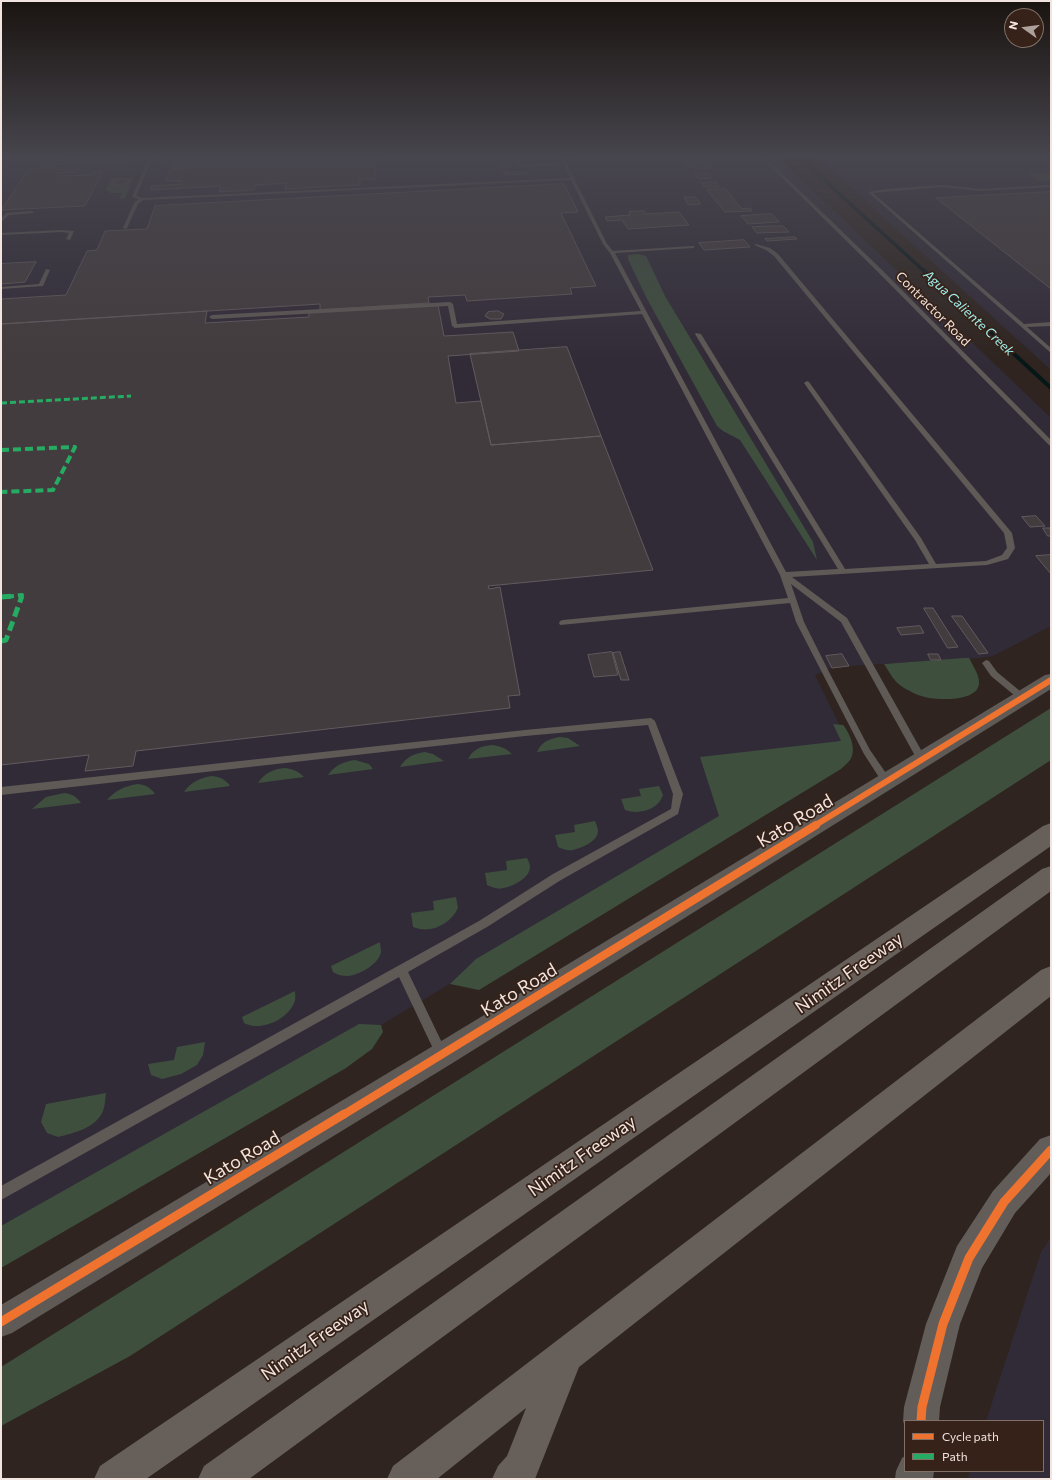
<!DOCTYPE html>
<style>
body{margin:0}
#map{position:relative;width:1052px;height:1480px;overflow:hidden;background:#2f241f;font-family:Commissioner,sans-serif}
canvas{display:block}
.frame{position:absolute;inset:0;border:2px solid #f2e4de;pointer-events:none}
.legend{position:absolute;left:904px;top:1420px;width:140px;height:52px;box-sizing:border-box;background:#362218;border:1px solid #817067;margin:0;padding:5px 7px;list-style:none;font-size:12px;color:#f2e4de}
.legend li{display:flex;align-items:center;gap:8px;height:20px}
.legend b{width:20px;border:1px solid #817067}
.north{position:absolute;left:1004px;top:8px;width:40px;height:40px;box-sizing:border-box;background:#362218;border:1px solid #817067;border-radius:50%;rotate:284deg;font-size:11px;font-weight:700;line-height:16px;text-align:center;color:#f2e4de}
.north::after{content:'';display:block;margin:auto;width:14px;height:18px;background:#aea19b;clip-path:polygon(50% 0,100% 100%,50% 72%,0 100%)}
</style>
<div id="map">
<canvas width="1052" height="1480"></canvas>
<div class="frame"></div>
<ul class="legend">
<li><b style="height:5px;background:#ef722f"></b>Cycle path</li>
<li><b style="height:5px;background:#26ab63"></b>Path</li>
</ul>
<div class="north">N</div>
</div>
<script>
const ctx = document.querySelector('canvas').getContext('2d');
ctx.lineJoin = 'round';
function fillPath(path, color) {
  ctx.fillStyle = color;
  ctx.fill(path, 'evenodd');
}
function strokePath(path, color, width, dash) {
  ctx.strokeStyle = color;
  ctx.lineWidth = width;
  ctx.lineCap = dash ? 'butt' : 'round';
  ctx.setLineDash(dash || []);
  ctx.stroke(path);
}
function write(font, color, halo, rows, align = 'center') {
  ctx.font = font + ' Commissioner,sans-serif';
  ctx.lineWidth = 3.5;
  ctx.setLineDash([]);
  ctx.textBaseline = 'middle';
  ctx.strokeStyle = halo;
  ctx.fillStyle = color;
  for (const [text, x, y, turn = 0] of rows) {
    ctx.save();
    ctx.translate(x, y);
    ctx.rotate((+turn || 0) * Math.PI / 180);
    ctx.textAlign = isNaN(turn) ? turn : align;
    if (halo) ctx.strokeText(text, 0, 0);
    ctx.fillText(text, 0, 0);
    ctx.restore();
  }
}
fillPath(new Path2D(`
 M1,157H778L1051,418V626L993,656L980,658L849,666L832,668L815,675L848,742L726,819L391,1019L1,1256Z
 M817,157H1051V370Z
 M1051,1237V1479H968L970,1471H1043V1421H986L1041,1252Z`), '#312b38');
fillPath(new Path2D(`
 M1051,172V181L1041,182L1028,174Z
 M134,177L125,198L119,199L122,193H109L110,191H105L111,178Z
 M638,254L646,256L665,296L813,542L817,560L740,440L723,431L717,426L646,297L628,259V255Z
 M964,658H969C973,666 980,676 979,684C977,701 942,700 930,698C921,697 911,692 904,688C894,682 890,673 884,664Z
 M1051,708V760L130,1356L1,1426V1367Z
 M833,724L843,725C850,733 857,750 850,760C848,763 844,766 841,769L479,990L450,984L476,959L719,816L700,757L841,741Z
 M560,737L568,738L580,746L537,752C542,741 549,739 560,737Z
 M492,745C500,746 506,748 512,754L468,759C473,749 481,746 492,745Z
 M425,752L433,754L444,761L400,767C406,757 413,754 425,752Z
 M355,760L369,764L373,769L328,775C335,765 343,762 355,760Z
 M285,768C293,769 298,771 304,777L258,783C265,773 273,769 285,768Z
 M212,776C220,777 225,779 230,786L184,792C191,782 200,778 212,776Z
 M138,784C146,785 150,787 155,794L107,800C116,790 125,786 138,784Z
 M659,786L663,795C658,810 639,815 625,810L621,799L641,796L639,789Z
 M64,793C72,794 76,796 81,803L32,809L46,797Z
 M595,821C596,824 598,828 598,831C598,841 582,848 573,850C568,851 563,849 558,847L555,835L575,832L574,825Z
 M527,858C528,860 530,864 530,867C530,878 512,887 503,888C498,890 492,887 487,885L485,873L507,870L506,861Z
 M456,897L458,908C450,925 430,934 413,927L411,913L434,910L433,901Z
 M380,942C380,945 381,949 381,952C379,964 359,975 348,976C342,976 338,975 333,972L331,966Z
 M295,991C295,995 296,1000 294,1003C287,1020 260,1032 244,1023L242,1017Z
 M359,1024L381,1025L383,1032L372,1049L346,1068L1,1268V1226Z
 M205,1042L203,1055L197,1065L181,1074L162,1079L151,1075L148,1064L174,1060L177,1047Z
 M106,1093C105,1099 105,1106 103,1111C96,1128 74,1133 58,1137L47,1133L41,1122L46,1104Z`), '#3e4f3e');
strokePath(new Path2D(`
 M799,157L924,271`), '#061718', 3.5);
strokePath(new Path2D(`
 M923,270L1051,388`), '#061718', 4);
const building = new Path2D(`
 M60,157H122L59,162Z
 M160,157H395V158L374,159L376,179H360V185L285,189L286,183L255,185L254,190L219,192L221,186L150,190L152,186L181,184L182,181H165L170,170L186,169V168L171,169L172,165H184L186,162L158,163Z
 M693,160L706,161L711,163L712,165L710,168L700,169L686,165V163Z
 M499,163H504L508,172H503Z
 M60,168L59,170L79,169L77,172L57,173L55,176L91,175L93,171H103L85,206L1,210L28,170Z
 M527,172L528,174L505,175L504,173Z
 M695,174H709L712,178L699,179Z
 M126,179L130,181L124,184L115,185L112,182L117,180Z
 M716,182L719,187H705L702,183Z
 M564,184L578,212L561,213L596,286L570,288L572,294L467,301L465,295L428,297L429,303L320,310V304L1,324V299L66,295L87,251L97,250L105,231L147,229L155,206Z
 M726,189L742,209L750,208L752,211L725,212L707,190Z
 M1051,192V289L936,198Z
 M684,197H695L701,204L689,205Z
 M644,211L646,214L679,212L689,225L628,229L622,220L607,221L605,217L630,215L629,212Z
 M772,214L779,222L748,224L741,216Z
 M783,226L789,232L757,233L752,227Z
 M795,237L797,239L767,241L765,239Z
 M744,240L750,247L704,250L699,243Z
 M36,262L25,282L1,284V264Z
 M438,305L444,336L513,332L519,351L448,356L456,403L481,401L491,445L601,436L653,570L488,586L489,589L500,587L520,695L508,696L510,708L136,751L133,766L85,771L89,755L1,765V324L207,311L205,323L309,317V313Z
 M498,311L504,314L501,319H490L485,316L488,312Z
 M567,347L601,436L491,445L470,354Z
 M1036,516L1045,526L1030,527L1022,517Z
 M1043,528H1050L1051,536H1048Z
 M1051,555V574L1036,556Z
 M924,608H933L958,647L948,648Z
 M952,616H962L988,653L979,654Z
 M920,626L924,633L901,635L897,628Z
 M612,652L618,675L594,677L588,655Z
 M620,652L629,680H621L613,653Z
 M842,654L849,666L832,668L826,656Z
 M928,654H938L941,660H931Z`);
fillPath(building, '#433c3e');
strokePath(building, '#625a5d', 1);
fillPath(new Path2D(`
 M149,157H153L136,196L142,198L570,178L564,165L520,167L516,161L519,157H523V159L520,161L521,165L563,163L560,157H603L565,160L607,244L613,251L693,246L695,247L693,248L615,253L786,572L838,569L695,334L696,333L701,334L845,569L929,564L915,540L804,383L807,381L809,382L921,538L936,564L986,561L1002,555L1007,548L1004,533L774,256L766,250L754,245L756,244L770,248L778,254L1012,533L1015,548L1008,559L987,565L792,577L847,618L925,757L927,760L925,763H919L841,622L791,584L804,622L828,670L870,750L890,779L892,782L890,785H884L864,754L796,622L790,603L560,625L559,623L560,621L563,620L788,598L780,575L642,314L455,328L452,326L448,306L212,319L209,317L212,315L450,302L453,304L457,324L641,311L610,253L603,244L571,180L143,200L138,204L127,228L125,229L123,228L134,203L139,199L132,197L148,160L39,166L37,165Z
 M761,157H765L882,270L1051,440V446L1049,445L878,272Z
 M942,185L980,189L1051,185V187L980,191L942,187L873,193L1024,324L1051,322V326L1027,327L1051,348V353L868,192L886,189Z
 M32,211L34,213L9,215L1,222V219L6,213Z
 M62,230L74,231L70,240L66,239L69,233L62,232L1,235V233Z
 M46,269L50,270L43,286L1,289V287L39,284Z
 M986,660L989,661L997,672L1026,696L1027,698L1026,700H1020L991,676L982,663Z
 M651,718L655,721L683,794L678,814L561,880L487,927L408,972L446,1051L448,1055L446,1059L442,1061L438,1059L399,977L1,1200V1186L479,921L553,874L671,809L673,794L648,725L525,736L1,795V787L525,730Z`), '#5f5a56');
fillPath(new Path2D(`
 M1051,674V689L451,1064L12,1333L1,1337V1305L433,1046L1045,675Z`), '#5f5a56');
fillPath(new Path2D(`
 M1051,1135V1173L1015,1213L982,1268L960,1324L940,1407L939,1421H905V1427L903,1421L904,1407L926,1324L957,1246L993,1191L1040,1139Z
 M905,1456V1471H934L933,1479H895L896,1471L902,1458Z`), '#625d58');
fillPath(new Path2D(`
 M1051,823V846L146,1479H94L100,1466L1043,826Z
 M1051,866V891L249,1479H198L204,1466L1042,869Z
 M1051,966V996L579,1367L535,1479H492L498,1466L507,1456L526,1408L437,1479H387L393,1466L1041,970Z`), '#67605a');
strokePath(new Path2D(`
 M1,403L131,396`), '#26ab63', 3, [6, 3]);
strokePath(new Path2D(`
 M1,450L75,447L53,490L1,492
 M6,597L22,595L21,597`), '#26ab63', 4, [8, 4]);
strokePath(new Path2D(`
 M1,597L16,596
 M1,641L6,640L22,596`), '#26ab63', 5, [10, 5]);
strokePath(new Path2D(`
 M814,826L1051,680`), '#ef722f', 6);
strokePath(new Path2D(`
 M343,1115L816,825`), '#ef722f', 8);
strokePath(new Path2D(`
 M1,1322L344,1114
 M921,1421L922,1407L943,1324L969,1258L1004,1202L1051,1150`), '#ef722f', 9);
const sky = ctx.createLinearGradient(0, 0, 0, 364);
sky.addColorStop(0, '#1a1411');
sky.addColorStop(0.43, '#47454d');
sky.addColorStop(1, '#47454d00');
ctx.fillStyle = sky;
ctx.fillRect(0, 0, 1052, 364);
write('13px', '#f2e4de', '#362218', [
 ["Contractor Road",933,309,45]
]);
write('italic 13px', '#9feded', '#362218', [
 ["Agua Caliente Creek",969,313,43]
]);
write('18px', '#f2e4de', '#362218', [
 ["Kato Road",795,821,-31],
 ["Nimitz Freeway",849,973,-35],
 ["Kato Road",519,990,-31],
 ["Nimitz Freeway",582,1156,-35],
 ["Kato Road",242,1158,-31],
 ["Nimitz Freeway",315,1340,-35]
]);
</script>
